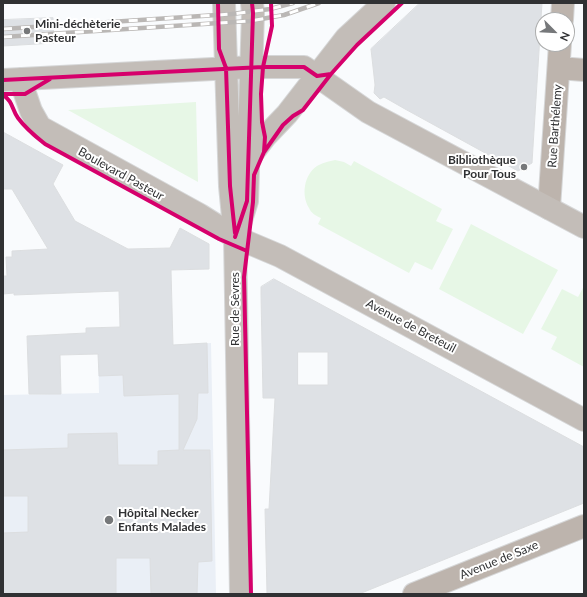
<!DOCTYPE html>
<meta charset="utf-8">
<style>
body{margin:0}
#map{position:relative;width:587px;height:597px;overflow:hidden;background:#f9fbfd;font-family:Lato,sans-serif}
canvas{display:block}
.frame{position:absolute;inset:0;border:4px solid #303133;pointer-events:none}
.north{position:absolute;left:535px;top:12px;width:40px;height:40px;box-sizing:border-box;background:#fff;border:1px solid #acadad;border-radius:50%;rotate:114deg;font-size:11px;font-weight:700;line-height:16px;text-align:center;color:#303133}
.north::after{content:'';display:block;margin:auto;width:14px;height:18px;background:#76787a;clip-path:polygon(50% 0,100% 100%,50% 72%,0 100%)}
</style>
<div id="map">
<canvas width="587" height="597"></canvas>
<div class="frame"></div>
<div class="north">N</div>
</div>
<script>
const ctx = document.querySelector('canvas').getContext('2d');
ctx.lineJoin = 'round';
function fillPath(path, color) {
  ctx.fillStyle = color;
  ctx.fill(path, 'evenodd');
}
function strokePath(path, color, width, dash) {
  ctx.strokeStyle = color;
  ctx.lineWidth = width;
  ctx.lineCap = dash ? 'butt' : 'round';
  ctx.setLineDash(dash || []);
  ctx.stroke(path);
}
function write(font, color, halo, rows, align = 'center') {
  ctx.font = font + ' Lato,sans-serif';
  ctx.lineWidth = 4;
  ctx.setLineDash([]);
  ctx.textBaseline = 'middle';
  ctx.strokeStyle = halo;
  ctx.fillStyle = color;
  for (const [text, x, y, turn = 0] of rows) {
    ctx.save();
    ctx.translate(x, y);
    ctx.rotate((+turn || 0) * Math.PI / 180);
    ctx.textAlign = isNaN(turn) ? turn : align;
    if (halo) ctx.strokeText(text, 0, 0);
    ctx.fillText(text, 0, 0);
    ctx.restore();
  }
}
fillPath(new Path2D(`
 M211,343L216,594H3V395L99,393L98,348Z`), '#eaeff6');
fillPath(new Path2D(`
 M196,102L198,182L68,110Z
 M335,160L344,162L351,166L354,161L442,209L436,221L453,229L432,270L415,262L409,273L318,224L321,218C316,216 311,213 309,208C301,195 304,175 317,166C322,163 330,161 335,160Z
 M471,224L558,270L523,334L439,289Z
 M584,286V367L551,349L557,337L541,329L562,289L578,297Z`), '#e7f7e6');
const building = new Path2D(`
 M420,3H542L532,163L518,171L405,109L384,97L380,99L374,93L375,85L371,49Z
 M53,18L54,43L3,46V20Z
 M3,132L63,165L53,184L75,221L128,249L170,248L180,228L209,244V269L171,270L173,345L207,343L208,393H198L197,419L183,450H210L212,561L198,562L197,594H151L150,558H116V594H3V533L28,532V496H3V450L68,448V434L117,433L118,465H158V451L179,450V394L124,396L123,375L99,376L98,354L60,355L61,394H29L27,336L86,333V328L120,327L119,291L14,295V293L3,294V276H7L6,257H12V251L48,249L12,189H3Z
 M274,279L584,447V503L359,594H267L265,509H269L275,398H263L261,294V287ZM298,352H328V385H298Z`);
fillPath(building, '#dee1e5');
strokePath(building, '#dcdee0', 1);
const street = new Path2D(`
 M562,20L563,3
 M559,68L584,70
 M549,208L560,44
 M414,594L584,526`);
const secondary = new Path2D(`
 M224,3L230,186L235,237L241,594
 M20,79L31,111L40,127L200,215L235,237L280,256L584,420
 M3,80L251,67H304L368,112L584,227
 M249,158L265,137L287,114L346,38L384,3
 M238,230L247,201L253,13L252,3`);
strokePath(street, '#d6d7d8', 24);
strokePath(secondary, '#d6d7d8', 24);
strokePath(street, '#bdb4ad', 22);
strokePath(secondary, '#c3bdb8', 22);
const rail = new Path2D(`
 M3,29L232,14L270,9L293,3
 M3,37L250,21L284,15L319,3`);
strokePath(rail, '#bab7b5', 4.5);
strokePath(rail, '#fff', 3, [9]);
strokePath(new Path2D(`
 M218,3L219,49L226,68L230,186L235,233
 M3,80L263,67H304L317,76L331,74L357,45L402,3
 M3,94H25L50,79
 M3,95C13,101 12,110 18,118C26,129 35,136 45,144L219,239L247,251
 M264,152L283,125L293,116L303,110L331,74
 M235,237L247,201L253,13L252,3
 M251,594L244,277L253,202L254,175L264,152L265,137L262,122L261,94L263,67L272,26L271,3`), '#d6006c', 4);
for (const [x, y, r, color] of [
 [27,31,4,"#76787a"],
 [524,167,4,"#76787a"],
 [109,520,5,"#76787a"]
]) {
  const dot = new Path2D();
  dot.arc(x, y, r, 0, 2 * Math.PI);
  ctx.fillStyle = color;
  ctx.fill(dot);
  strokePath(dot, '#fff', 1.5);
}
write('bold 12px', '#303133', '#fff', [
 ["Mini-déchèterie",35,24],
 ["Pasteur",35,38],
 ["Bibliothèque",516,160,"right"],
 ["Pour Tous",516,174,"right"],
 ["Hôpital Necker",118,513],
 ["Enfants Malades",118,527]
], 'left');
write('12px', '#303133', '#fff', [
 ["Rue Barthélemy",555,126,-86],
 ["Boulevard Pasteur",121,174,29],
 ["Rue de Sèvres",235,309,-90],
 ["Avenue de Breteuil",411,326,28],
 ["Avenue de Saxe",499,560,-22]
]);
</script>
